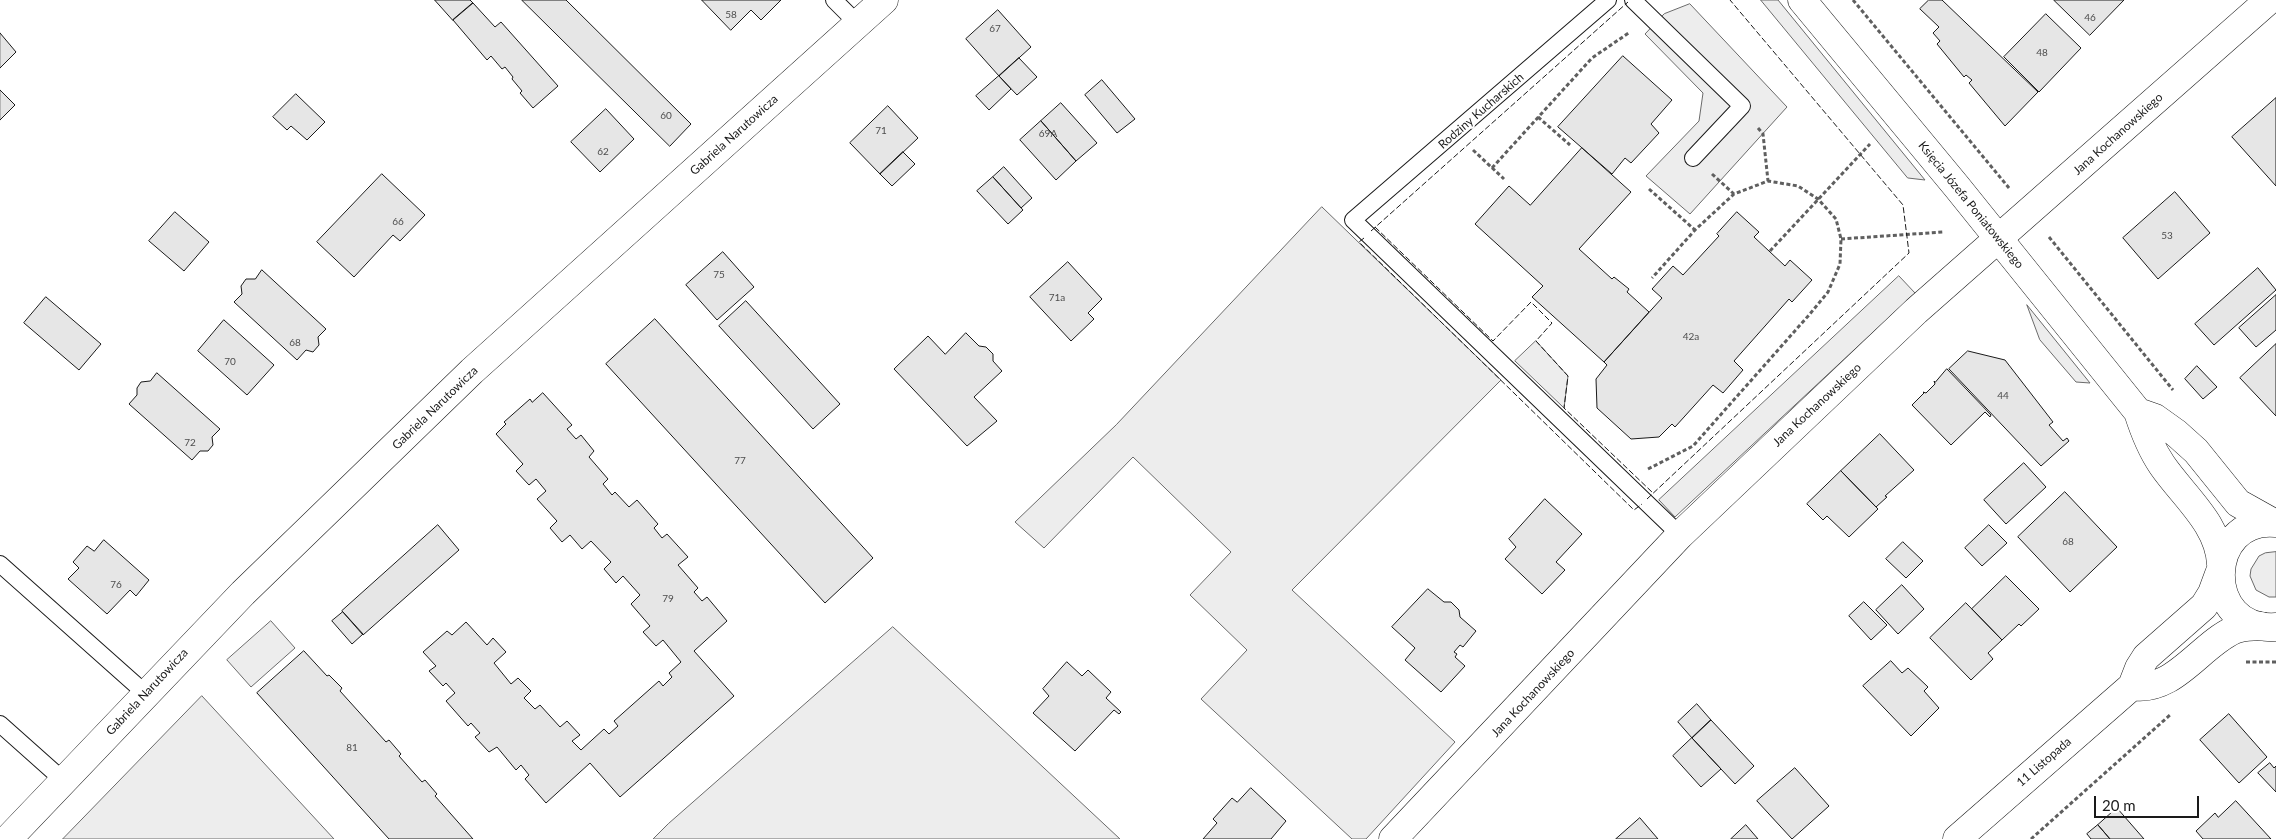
<!DOCTYPE html>
<meta charset="utf-8">
<style>
body{margin:0}
#map{position:relative;width:2276px;height:839px;overflow:hidden;background:#fff;font-family:Lato,sans-serif}
canvas{display:block}
.scale{position:absolute;left:2094px;top:796px;width:105px;height:22px;box-sizing:border-box;border:2px solid #1a1a1a;border-top:0;padding-left:6px;font-size:15px;line-height:18px;white-space:nowrap;color:#1a1a1a;-webkit-text-stroke:4px #fff;paint-order:stroke}
</style>
<div id="map">
<canvas width="2276" height="839"></canvas>
<div class="scale">20 m</div>
</div>
<script>
const ctx = document.querySelector('canvas').getContext('2d');
ctx.lineJoin = 'round';
function fillPath(path, color) {
  ctx.fillStyle = color;
  ctx.fill(path, 'evenodd');
}
function strokePath(path, color, width, dash) {
  ctx.strokeStyle = color;
  ctx.lineWidth = width;
  ctx.lineCap = dash ? 'butt' : 'round';
  ctx.setLineDash(dash || []);
  ctx.stroke(path);
}
function write(font, color, halo, rows, align = 'center') {
  ctx.font = font + ' Lato,sans-serif';
  ctx.lineWidth = 4;
  ctx.setLineDash([]);
  ctx.textBaseline = 'middle';
  ctx.strokeStyle = halo;
  ctx.fillStyle = color;
  for (const [text, x, y, turn = 0] of rows) {
    ctx.save();
    ctx.translate(x, y);
    ctx.rotate((+turn || 0) * Math.PI / 180);
    ctx.textAlign = isNaN(turn) ? turn : align;
    if (halo) ctx.strokeText(text, 0, 0);
    ctx.fillText(text, 0, 0);
    ctx.restore();
  }
}
const built = new Path2D(`
 M1761,0H1778L1925,180L1908,178Z
 M1690,4L1787,107L1690,214L1646,176L1699,121L1703,93L1645,34L1664,14Z
 M1322,207L1501,380L1292,590L1455,742L1366,839H1352L1201,699L1247,650L1190,595L1231,552L1133,457L1044,548L1015,522L1116,425Z
 M1899,276L1915,293L1675,517L1659,500Z
 M2027,305L2090,383L2076,382L2040,340Z
 M1536,341L1568,376L1564,408L1515,361Z
 M2276,552V597H2269L2256,590L2250,576L2251,569L2259,556L2265,553Z
 M271,621L295,648L251,687L227,660Z
 M893,627L1120,839H653L668,824Z
 M202,696L334,839H63Z`);
fillPath(built, '#ededed');
strokePath(built, '#6a6a6a', 1);
const building = new Path2D(`
 M435,0H470L473,3L453,20Z
 M522,0H566L691,124L670,146Z
 M702,0H781L761,20L751,10L731,30Z
 M1929,0H1942L2038,92L2005,126L1969,83L1972,80L1966,75L1964,77L1937,44L1940,41L1933,33L1939,27L1920,9Z
 M2054,0H2124L2090,35Z
 M473,3L495,27L501,22L558,86L533,108L520,93L522,91L512,79L513,77L505,67L502,69L491,56L487,60L453,20Z
 M998,10L1031,47L999,76L966,39Z
 M2046,14L2081,48L2039,92L2004,57Z
 M0,33L16,52L0,68Z
 M1623,56L1672,100L1651,124L1659,133L1631,163L1625,158L1612,174L1558,127Z
 M1019,58L1037,77L1017,95L999,76Z
 M999,76L1011,89L989,110L976,96Z
 M1102,80L1135,119L1117,133L1085,95Z
 M0,90L15,105L0,120Z
 M296,94L325,122L307,140L291,126L287,130L273,117Z
 M2276,98V186L2232,137Z
 M1061,103L1097,143L1076,161L1041,121Z
 M888,106L918,138L880,174L850,143Z
 M606,109L634,139L600,172L571,142Z
 M1041,121L1076,161L1056,180L1020,140Z
 M1582,148L1631,192L1579,249L1612,279L1614,277L1629,289L1627,292L1649,312L1604,362L1532,297L1543,286L1475,224L1509,186L1530,205Z
 M903,152L915,164L892,186L880,174Z
 M1004,167L1032,198L1021,208L993,177Z
 M382,174L425,215L400,241L393,235L354,277L317,242Z
 M993,177L1023,210L1008,224L977,191Z
 M2175,192L2210,233L2158,279L2123,238Z
 M175,212L209,242L184,271L149,241Z
 M1737,212L1759,232L1754,237L1785,266L1790,260L1812,280L1792,302L1789,299L1734,361L1743,370L1723,393L1713,385L1675,427L1672,424L1659,437L1631,439L1597,408L1596,379L1607,365L1604,362L1662,298L1652,289L1673,266L1683,275L1719,236L1717,234Z
 M723,252L754,287L717,320L686,285Z
 M1068,262L1102,299L1088,313L1094,319L1071,341L1030,297Z
 M2258,268L2276,290L2214,345L2195,324Z
 M262,270L326,329L318,337L319,345L313,352L306,350L297,360L234,302L242,294L241,286L246,279H255Z
 M2276,295V330L2256,347L2239,328Z
 M46,297L101,344L79,370L24,323Z
 M746,301L840,404L813,429L719,326Z
 M655,319L873,558L825,603L606,364Z
 M224,320L274,365L247,395L198,351Z
 M966,333L979,346L986,347L993,354V361L1002,371L974,397L997,421L967,446L894,369L928,336L945,354Z
 M2276,344V416L2240,378Z
 M1968,351L2005,360L2053,422L2049,425L2063,441L2067,438L2069,441L2041,466L1949,369Z
 M2197,366L2217,387L2203,399L2185,379Z
 M1947,369L1991,415L1990,417L1985,412L1951,445L1912,405L1924,393L1923,392L1926,393L1935,384L1934,381L1935,382Z
 M157,373L220,429L212,437L213,445L208,451H200L192,460L129,404L137,395V388L141,382L150,381Z
 M543,393L572,425L567,429L576,439L581,435L594,451L589,457L608,479L603,484L612,495L615,492L629,507L637,500L658,524L654,528L662,538L667,534L688,557L678,565L698,588L694,592L702,601L707,597L727,621L694,651L734,696L620,797L590,763L546,803L525,779L529,775L521,765L516,770L497,747L489,752L475,737L480,733L471,723L468,726L446,701L455,693L446,683L443,686L429,671L436,666L423,652L447,631L452,635L466,622L487,645L493,638L506,652L494,663L511,684L518,678L531,691L524,698L535,709L540,705L560,727L567,721L580,735L572,741L581,750L604,729L609,734L618,726L614,721L659,681L663,686L672,677L669,673L681,662L663,640L656,646L643,632L650,626L631,604L640,595L623,576L616,583L604,569L611,562L591,541L582,549L570,535L562,542L550,528L557,521L537,499L546,491L536,479L529,485L516,471L523,464L496,434L506,424L504,422L530,399L532,402Z
 M1880,434L1914,470L1885,496L1887,497L1876,507L1841,471Z
 M2024,463L2046,487L2006,524L1984,500Z
 M1841,471L1878,509L1849,537L1827,516L1823,520L1807,504Z
 M2065,492L2117,547L2070,592L2018,537Z
 M1545,499L1582,534L1556,562L1565,570L1542,594L1505,559L1516,547L1509,539Z
 M438,525L459,550L363,635L342,611Z
 M1989,525L2007,543L1982,566L1965,548Z
 M104,540L149,580L136,596L130,590L107,614L68,579L79,568L73,562L87,546L94,551Z
 M1903,542L1923,561L1906,578L1886,559Z
 M2006,576L2039,609L2021,626L2019,624L2002,640L1972,609Z
 M1902,585L1924,609L1898,634L1876,610Z
 M1428,589L1444,602H1451L1459,610L1460,617L1476,631L1463,647L1460,645L1454,652L1457,654L1455,657L1465,666L1441,692L1405,660L1415,648L1392,627Z
 M1864,602L1887,625L1871,640L1849,616Z
 M1966,603L2002,640L1988,653L1993,659L1971,680L1930,638Z
 M343,612L363,634L352,644L332,621Z
 M304,651L327,676L329,675L342,688L340,691L386,742L389,740L401,754L399,756L422,782L425,780L437,794L435,796L473,839H389L257,693Z
 M1891,661L1902,673L1908,668L1928,687L1924,691L1939,708L1911,736L1863,686Z
 M1067,662L1082,676L1088,670L1111,692L1106,698L1121,712L1119,714L1114,710L1075,751L1033,713L1049,696L1043,689Z
 M1697,704L1711,720L1692,738L1678,722Z
 M2229,714L2267,757L2239,783L2200,740Z
 M1711,720L1754,766L1735,784L1692,738Z
 M1692,738L1721,769L1701,787L1673,756Z
 M2270,763L2274,768L2276,766V792L2258,773Z
 M1795,768L1829,806L1792,839L1757,801Z
 M1251,788L1286,821L1271,839H1203L1217,823L1213,819L1232,798L1237,802Z
 M2236,801L2271,839H2203L2196,831L2215,813L2218,817Z
 M2117,808L2144,839H2110L2098,825Z
 M1640,818L1658,839H1616Z
 M1746,825L1758,839H1731Z
 M2098,825L2110,839H2091L2087,834Z`);
fillPath(building, '#e6e6e6');
strokePath(building, '#1a1a1a', 1);
const service = new Path2D(`
 M834,0L857,23
 M1608,0L1353,220L1680,535
 M1633,0L1742,106L1693,158
 M0,564L145,693
 M0,724L64,781`);
const minor = new Path2D(`
 M2132,686C2174,693 2200,645 2234,630C2243,626 2252,627 2261,626
 M8,839L243,593L472,371L884,0
 M1393,839L1680,535L1916,311L2269,0
 M1957,839L2132,686L2139,668L2146,657L2204,606L2212,593L2219,574`);
const tertiary = new Path2D(`
 M1802,0L1957,187L2138,412C2144,431 2151,449 2162,465C2184,497 2219,524 2221,564
 M2138,412L2155,418L2176,433L2196,451L2238,503L2272,522
 M2276,523C2204,516 2201,632 2276,627`);
strokePath(service, '#1a1a1a', 18);
strokePath(minor, '#1a1a1a', 29);
strokePath(tertiary, '#1a1a1a', 29);
strokePath(new Path2D(`
 M1853,0L2009,188
 M1538,117L1570,145
 M1758,128L1763,134L1768,181
 M1473,150L1504,179
 M1492,168L1592,58L1630,32
 M1712,174L1734,194
 M1649,189L1695,230
 M2049,237L2173,390
 M1841,239L1943,232
 M1770,251L1870,144
 M1648,469L1693,446L1809,315L1828,292L1840,264L1841,239L1836,219L1818,199L1798,186L1768,181L1734,194L1695,230L1652,278
 M2246,662H2276
 M2031,839L2170,715`), '#5f5f5f', 3, [4, 2.5]);
strokePath(service, '#fff', 16);
strokePath(minor, '#fff', 28);
strokePath(tertiary, '#fff', 28);
strokePath(new Path2D(`
 M1375,227L1493,341L1531,302L1552,323L1536,341L1568,376L1564,408L1653,493
 M1371,231L1628,2
 M1364,238L1359,242L1634,510L1642,504
 M1647,499L1909,253L1903,205L1730,0`), '#1a1a1a', 1, [6, 2.5]);
write('10px', '#4d4d4d', null, [
 ["58",731,15],
 ["46",2090,18],
 ["67",995,29],
 ["48",2042,53],
 ["60",666,116],
 ["71",881,131],
 ["69A",1048,134],
 ["62",603,152],
 ["66",398,222],
 ["53",2167,236],
 ["75",719,275],
 ["71a",1057,298],
 ["42a",1691,337],
 ["68",295,343],
 ["70",230,362],
 ["44",2003,396],
 ["72",190,443],
 ["77",740,461],
 ["68",2068,542],
 ["76",116,585],
 ["79",668,599],
 ["81",352,748]
]);
write('12px', '#1a1a1a', '#fff', [
 ["Rodziny Kucharskich",1481,111,-41],
 ["Jana Kochanowskiego",2118,134,-42],
 ["Gabriela Narutowicza",734,135,-42],
 ["Księcia Józefa Poniatowskiego",1971,205,51],
 ["Jana Kochanowskiego",1817,405,-43],
 ["Gabriela Narutowicza",435,408,-44],
 ["Gabriela Narutowicza",147,692,-47],
 ["Jana Kochanowskiego",1533,693,-47],
 ["11 Listopada",2044,762,-41]
]);
</script>
